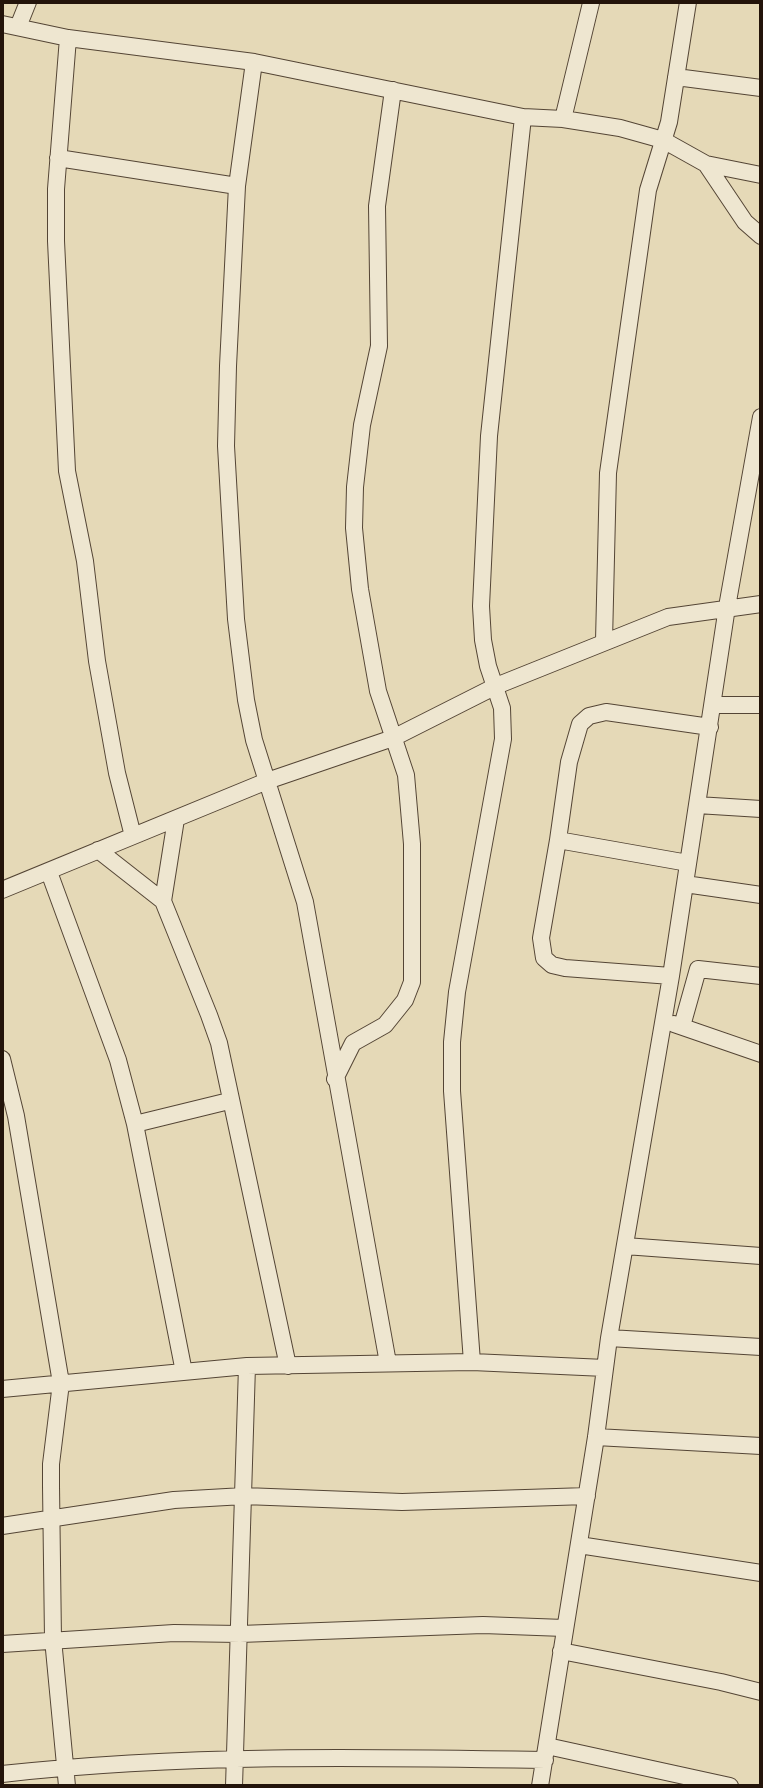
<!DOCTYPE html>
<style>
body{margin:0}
#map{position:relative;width:763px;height:1788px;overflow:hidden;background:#e5d9b7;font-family:"IM FELL DW Pica",serif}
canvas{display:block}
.frame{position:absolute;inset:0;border:4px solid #23140a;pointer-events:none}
</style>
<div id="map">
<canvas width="763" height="1788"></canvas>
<div class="frame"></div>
</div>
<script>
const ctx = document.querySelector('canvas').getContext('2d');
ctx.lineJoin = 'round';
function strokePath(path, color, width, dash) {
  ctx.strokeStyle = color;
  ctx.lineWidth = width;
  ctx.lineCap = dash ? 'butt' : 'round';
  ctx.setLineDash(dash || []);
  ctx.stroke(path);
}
const minor = new Path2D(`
 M2,24L68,38L254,62L523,117L563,119L620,128L663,140L706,164L761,175
 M18,27L28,2
 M68,38L56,189V241L67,471L85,561L97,661L117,773L133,836
 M254,62L237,186L228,366L226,446L236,619L246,700L254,740L305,902L388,1363
 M676,77L761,88
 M563,119L591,3
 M58,158L237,186
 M706,164L745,222L761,236
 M604,641L608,473L648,190L669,122L688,2
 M713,705H761
 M697,805L761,809
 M176,819L163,901L209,1015L219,1043L288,1366
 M558,840L688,863
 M98,850L163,901
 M49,872L118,1060L135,1124L184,1372
 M685,884L761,895
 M2,890L267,781L393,738L496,686L668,617L761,604
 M671,976L565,968L552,965L544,958L541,938L558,840L569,762L580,724L589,716L606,712L710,727
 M674,1024L761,1054
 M682,1026L698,969L761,976
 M2,1059L16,1116L61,1383L51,1464V1486L53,1639L67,1786
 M335,1079L353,1043L385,1025L405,1000L412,982V844L406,775L378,691L360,589L354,528L355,487L362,425L379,346L377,206L393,90
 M135,1124L229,1101
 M625,1246L761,1256
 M609,1338L761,1347
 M472,1362L452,1091V1042L457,992L503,739L502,708L488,666L483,640L481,606L489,436L523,117
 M2,1389L247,1366L472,1362L605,1368
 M596,1437L761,1446
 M2,1526L174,1500L244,1496L402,1502L587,1496
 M579,1545L761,1573
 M2,1644L174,1633L240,1634L483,1625L564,1628
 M561,1651L721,1682L761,1692
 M547,1746L730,1786
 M2,1774C182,1754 364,1757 545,1760
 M234,1786L247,1366
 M540,1786L596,1437L609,1338L671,976L727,607L761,417`);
strokePath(minor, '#544535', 18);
strokePath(minor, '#eee6d0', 16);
</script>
